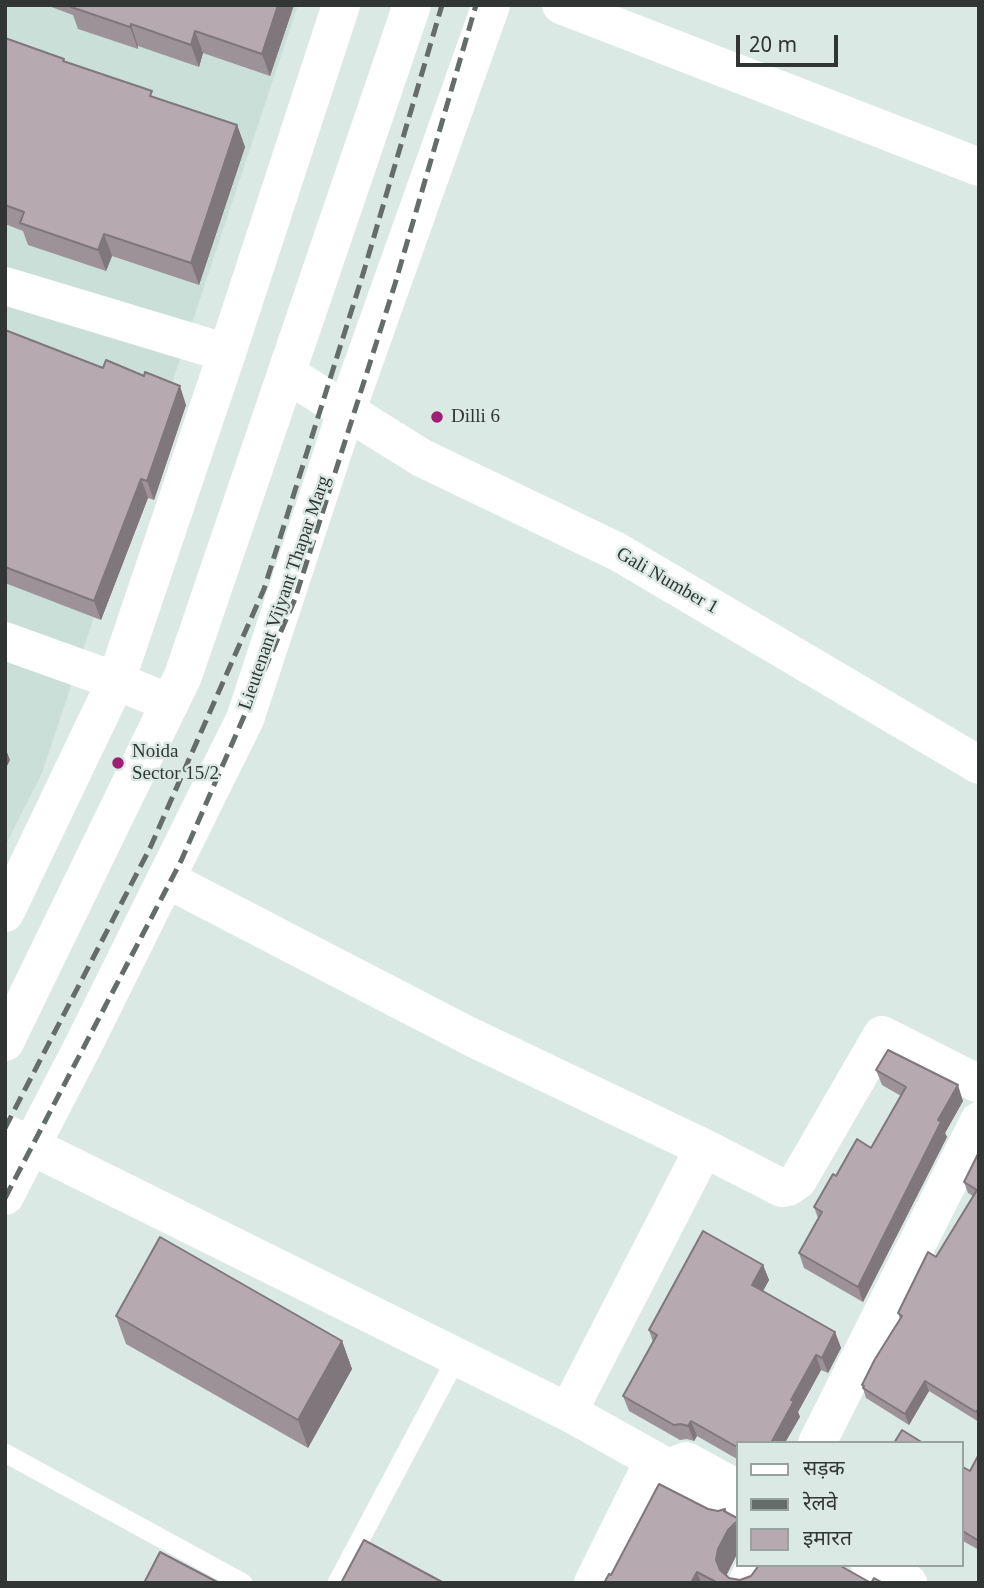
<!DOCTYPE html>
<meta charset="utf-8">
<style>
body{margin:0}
#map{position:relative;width:984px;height:1588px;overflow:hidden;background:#dbe9e4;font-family:Georgia,"Noto Sans Devanagari",serif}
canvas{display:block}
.frame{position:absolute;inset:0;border:7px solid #313634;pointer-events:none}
.legend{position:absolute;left:736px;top:1441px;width:228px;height:126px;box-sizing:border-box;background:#dbe9e4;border:2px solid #97a19e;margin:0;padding:9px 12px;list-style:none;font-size:21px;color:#313634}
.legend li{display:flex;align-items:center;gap:14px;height:35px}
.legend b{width:35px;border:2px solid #97a19e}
.scale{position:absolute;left:736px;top:35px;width:102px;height:32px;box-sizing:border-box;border:4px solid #313634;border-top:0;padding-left:9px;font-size:21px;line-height:24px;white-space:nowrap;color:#313634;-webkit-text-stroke:5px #dbe9e4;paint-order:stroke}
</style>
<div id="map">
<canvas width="984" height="1588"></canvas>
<div class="frame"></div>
<ul class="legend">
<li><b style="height:9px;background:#fff"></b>सड़क</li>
<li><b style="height:9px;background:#656d6a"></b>रेलवे</li>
<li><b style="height:19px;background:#b6aab0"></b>इमारत</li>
</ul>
<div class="scale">20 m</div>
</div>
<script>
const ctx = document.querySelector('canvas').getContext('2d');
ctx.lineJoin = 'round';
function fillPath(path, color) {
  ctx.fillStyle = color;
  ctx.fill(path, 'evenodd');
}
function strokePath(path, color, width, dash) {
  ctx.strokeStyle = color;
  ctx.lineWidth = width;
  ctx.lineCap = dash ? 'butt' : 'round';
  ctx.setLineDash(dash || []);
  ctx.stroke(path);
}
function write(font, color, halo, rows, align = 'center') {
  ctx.font = font + ' Georgia,serif';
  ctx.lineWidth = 5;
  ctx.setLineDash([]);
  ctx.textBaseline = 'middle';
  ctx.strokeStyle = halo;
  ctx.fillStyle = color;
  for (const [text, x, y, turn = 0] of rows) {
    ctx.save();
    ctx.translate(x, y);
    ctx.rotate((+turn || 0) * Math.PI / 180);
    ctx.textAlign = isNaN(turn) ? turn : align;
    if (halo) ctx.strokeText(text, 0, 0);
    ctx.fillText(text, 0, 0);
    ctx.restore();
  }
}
fillPath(new Path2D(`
 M5,5H298L42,773L5,846Z`), '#c9dfd7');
strokePath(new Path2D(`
 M5,1453L243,1583
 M337,1583L457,1357`), '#fff', 19);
strokePath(new Path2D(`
 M561,5L979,167
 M5,286L227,353
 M287,374L422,458L618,552L979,765
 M5,641L116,681L170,703
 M166,879L469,1036L704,1148L782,1188L788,1187L798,1180L882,1035L979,1084
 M5,913L116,681L227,353L341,5
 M5,1133L568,1412L663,1465L669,1468L686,1461L736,1488L737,1493
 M568,1412L704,1148
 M817,1443L979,1121
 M669,1468L672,1484L684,1494L726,1514L737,1506
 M870,1565L908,1583
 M593,1583L654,1460
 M747,1583L756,1565`), '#fff', 38);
strokePath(new Path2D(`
 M5,1042L183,676L412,5
 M5,1196L82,1048L245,719L346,412L491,5`), '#fff', 38);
strokePath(new Path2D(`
 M5,1128L150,848L264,589L363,274L442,5
 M5,1198L181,861L295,599L395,284L476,5`), '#656d6a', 5, [14, 7]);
fillPath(new Path2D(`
 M46,5H294L270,76L203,53L199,67L138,46V49L78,29L73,15Z
 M5,38L154,97L237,125L245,147L199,285L112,256L106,271L28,245L23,231L5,224Z
 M5,330L186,405L154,500L148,498L101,620L5,583Z
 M876,1070L963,1101L945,1133L947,1137L863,1302L804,1268L799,1253L818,1218L814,1207L871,1148L901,1096L882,1085Z
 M979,1152V1422L929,1391L909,1425L866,1398L862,1385L900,1319L898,1313L936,1257L973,1196L968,1193L964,1182Z
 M763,1265L769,1280L763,1291L835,1332L841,1348L828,1373L821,1370L798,1412L800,1417L737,1443V1459L697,1436L694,1441L687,1439L680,1440L629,1411L623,1396L653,1342L649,1330Z
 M116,1316L342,1341L352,1369L308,1448L126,1344Z
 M979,1454V1550L961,1540V1466L970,1471Z
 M708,1509L718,1511L725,1509L726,1512L737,1518V1554L727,1574V1576L729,1578L740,1580L751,1576L757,1569L871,1583H883H604L611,1575Z`), '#9d9297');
fillPath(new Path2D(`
 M278,5H294L270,76L262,54Z
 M131,24L138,46V49L130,27Z
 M195,31L203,53L199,67L191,45Z
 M237,125L245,147L199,285L191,263Z
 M104,234L112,256L106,271L98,250Z
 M180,386L186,405L154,500L147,481Z
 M141,479L148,498L101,620L94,601Z
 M5,747L10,760L5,770Z
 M958,1085L963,1101L945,1133L947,1137L863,1302L858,1287L938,1120Z
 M763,1265L769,1280L758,1300L752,1285Z
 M835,1332L841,1348L828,1373L822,1358Z
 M342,1341L352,1369L308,1448L298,1420Z
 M816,1355L821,1370L798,1412L800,1417L785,1443H771L791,1400Z
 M925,1381L929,1391L909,1425L905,1414Z
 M691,1421L697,1436L694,1441L688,1426Z
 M725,1509L731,1527L735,1523L737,1530V1554L727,1574L726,1583H724L716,1560Z
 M697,1572L701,1583H691Z`), '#7f777b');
const building = new Path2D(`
 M71,5H278L262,54L195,31L191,45L131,24L130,27L71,7Z
 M5,38L64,59L63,61L152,91L150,96L237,125L191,263L104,234L98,250L20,223L24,212L5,205Z
 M5,330L103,368L106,360L144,376L145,372L180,386L147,481L141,479L94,601L5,567Z
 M888,1050L958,1085L938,1120L941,1122L858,1287L799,1253L822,1212L814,1207L833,1174L836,1176L857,1139L871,1148L906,1087L876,1070Z
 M979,1152V1408L976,1412L925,1381L905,1414L863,1388L864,1386L862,1385L875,1359L902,1316L898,1313L928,1252L936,1257L977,1190L964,1182Z
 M703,1231L763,1265L752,1285L835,1332L822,1358L816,1355L791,1400L794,1401L771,1443H737V1447L691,1421L688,1426L681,1424L674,1425L623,1396L657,1335L649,1330Z
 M160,1237L342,1341L298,1420L116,1316Z
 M902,1430L923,1443H894Z
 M979,1454V1541L961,1530V1466L970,1471Z
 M659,1484L708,1509L718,1511L725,1509L724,1511L737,1518V1522L735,1523L728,1530L718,1549L716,1560L720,1570L729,1578L740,1580L751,1576L759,1565H839L871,1583L874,1578L883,1583H718L697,1572L691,1583H604L609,1574L611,1575Z
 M364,1540L444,1583H341Z
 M160,1552L219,1583H144Z`);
fillPath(building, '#b6aab0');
strokePath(building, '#7f777b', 2);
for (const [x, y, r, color] of [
 [437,417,7,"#9e1f74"],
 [118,763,7,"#9e1f74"]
]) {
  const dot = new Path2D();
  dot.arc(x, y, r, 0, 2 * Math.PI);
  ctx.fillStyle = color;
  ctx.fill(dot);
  strokePath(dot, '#dbe9e4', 2.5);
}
write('19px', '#313634', '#dbe9e4', [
 ["Dilli 6",451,417],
 ["Noida",132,752],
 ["Sector 15/2",132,774]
], 'left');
write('19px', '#313634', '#dbe9e4', [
 ["Gali Number 1",667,581,30],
 ["Lieutenant Vijyant Thapar Marg",285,593,-71]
]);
</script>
